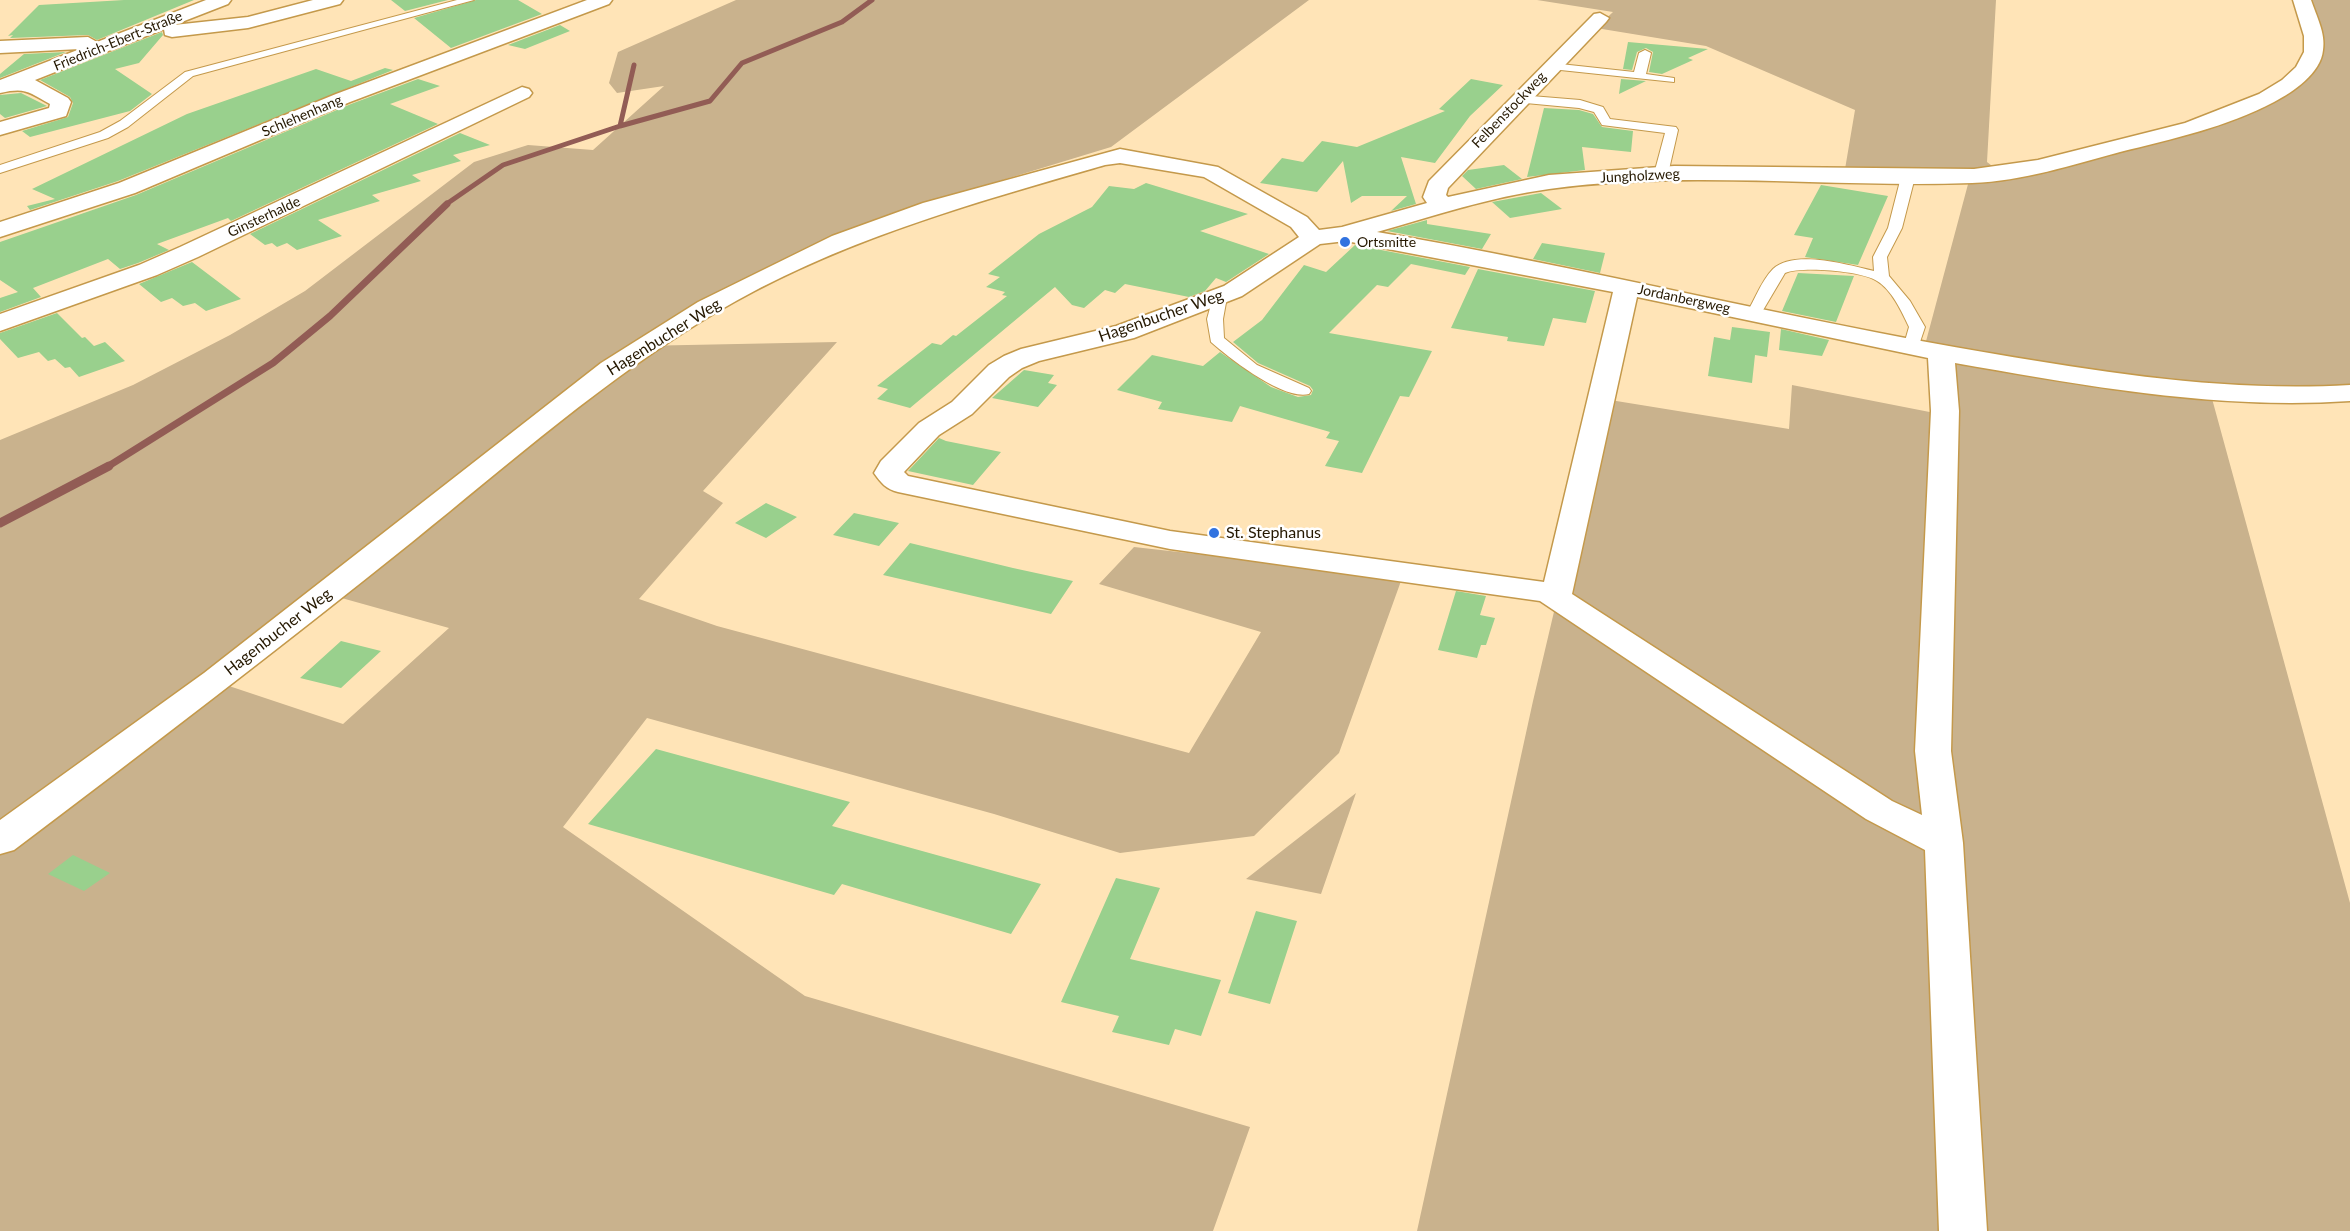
<!DOCTYPE html>
<meta charset="utf-8">
<style>
body{margin:0}
canvas{display:block;background:#ffe4b7}
</style>
<canvas width="2350" height="1231"></canvas>
<script>
const ctx = document.querySelector('canvas').getContext('2d');
ctx.lineJoin = 'round';
function fillPath(path, color) {
  ctx.fillStyle = color;
  ctx.fill(path, 'evenodd');
}
function strokePath(path, color, width, dash) {
  ctx.strokeStyle = color;
  ctx.lineWidth = width;
  ctx.lineCap = dash ? 'butt' : 'round';
  ctx.setLineDash(dash || []);
  ctx.stroke(path);
}
function write(font, color, halo, rows, align = 'center') {
  ctx.font = font + ' Lato,sans-serif';
  ctx.lineWidth = 5;
  ctx.setLineDash([]);
  ctx.textBaseline = 'middle';
  ctx.strokeStyle = halo;
  ctx.fillStyle = color;
  for (const [text, x, y, turn = 0] of rows) {
    ctx.save();
    ctx.translate(x, y);
    ctx.rotate((+turn || 0) * Math.PI / 180);
    ctx.textAlign = isNaN(turn) ? turn : align;
    if (halo) ctx.strokeText(text, 0, 0);
    ctx.fillText(text, 0, 0);
    ctx.restore();
  }
}
fillPath(new Path2D(`
 M736,0H1309L1111,147L878,218L801,254L638,346L837,342L703,491L723,503L639,599L717,626L1189,753L1261,632L1099,584L1134,547L1295,565L1401,581L1339,753L1254,836L1120,853L994,814L647,718L563,827L805,996L1250,1127L1213,1231H0V440L133,385L230,335L305,291L474,162L528,145L593,150L664,86L617,93L609,83L618,52ZM338,597L449,628L343,724L226,685Z
 M1537,0H1996L1987,162L2004,175L2099,158L2193,132L2319,61L2323,48L2307,0H2350V389L2211,395L2350,903V1231H1417L1533,701L1604,399L1789,429L1792,385L1950,416L1925,345L1971,173L1844,175L1855,110L1706,46L1596,28L1613,12Z
 M1356,793L1321,894L1246,879Z`), '#c9b28d');
strokePath(new Path2D(`
 M620,126L710,101L742,63L842,22L872,0
 M445,205L503,165L620,126L634,65`), '#925c55', 5);
strokePath(new Path2D(`
 M107,467L273,363L330,316L447,204`), '#925c55', 7);
strokePath(new Path2D(`
 M0,523L109,466`), '#925c55', 9);
fillPath(new Path2D(`
 M124,0H194L97,40L88,35L10,38L13,35L8,36L39,5Z
 M391,0H448L405,11Z
 M476,0H518L542,14L451,48L414,18Z
 M560,25L570,31L525,49L508,45Z
 M162,32L163,35L139,63L115,69L152,94L130,111L30,137L22,131L68,117L73,103L70,97L40,80Z
 M1628,42L1708,49L1688,58L1693,60L1662,74L1649,72L1653,52L1646,48L1637,52L1632,70L1623,69Z
 M66,52L0,78V74L24,54Z
 M385,68L393,70L118,181L30,210L27,206L55,199L32,189L187,114L316,69L351,81Z
 M418,79L440,86L390,104L438,124L231,221L228,218L157,244L169,250L138,263L120,269L108,259L33,288L41,297L0,312V298L18,292L0,280V242L136,195L351,104Z
 M1471,79L1503,85L1470,116L1435,163L1401,157L1416,204L1391,211L1407,196H1362L1351,203L1343,161L1317,192L1260,183L1282,158L1303,162L1322,141L1357,147L1445,111L1439,109Z
 M1621,79L1646,81L1619,94Z
 M21,93L47,106L5,118L0,114V95Z
 M1544,108L1579,110L1593,114L1602,127L1633,131L1631,152L1582,147L1585,170L1527,177Z
 M460,133L490,145L453,155L461,161L412,175L421,181L372,195L380,201L318,220L342,236L297,250L287,243L277,247L272,243L265,245L250,234Z
 M1504,165L1522,179L1476,189L1462,176L1468,170Z
 M1146,183L1248,214L1200,231L1269,254L1226,282L1216,278L1205,291L1189,297L1125,284L1115,293L1105,290L1084,308L1072,305L1055,287L910,408L877,399L888,389L877,386L932,343L941,345L953,335L956,336L1007,296L1002,295L1005,292L986,287L1000,277L988,274L1039,234L1092,207L1109,186L1134,189Z
 M1821,185L1888,196L1858,265L1805,257L1813,238L1794,235Z
 M1541,193L1562,209L1510,218L1492,202Z
 M1427,220V224L1491,234L1482,249L1387,231Z
 M1542,243L1605,253L1600,273L1533,259Z
 M1355,245L1470,267L1465,275L1411,264L1388,287L1377,285L1329,333L1432,351L1409,397L1400,396L1362,473L1325,466L1339,441L1326,438L1330,432L1240,406L1232,422L1158,409L1162,402L1117,390L1152,355L1203,366L1220,352L1271,387L1298,397L1311,395L1313,390L1310,386L1258,363L1233,342L1262,320L1304,265L1326,272Z
 M192,262L241,299L206,311L195,303L183,306L172,298L161,302L139,284Z
 M1478,269L1595,291L1586,323L1553,318L1544,346L1507,341L1508,337L1451,328Z
 M1798,273L1854,276L1836,322L1782,311Z
 M57,313L82,338L85,337L94,346L105,342L125,361L79,377L70,367L65,368L55,359L48,361L39,352L18,358L0,339V333Z
 M1732,327L1770,332L1767,357L1755,355L1752,383L1708,376L1714,337L1730,340Z
 M1781,329L1829,340L1822,356L1779,350Z
 M1024,370L1054,375L1048,383L1057,385L1038,407L992,398Z
 M939,438L946,441L1001,452L973,485L908,471Z
 M766,503L797,517L766,538L735,523Z
 M854,513L899,523L879,546L833,535Z
 M910,543L1013,568L1073,581L1051,614L883,575Z
 M1456,591L1486,596L1480,615L1495,618L1486,645H1481L1477,658L1438,650Z
 M341,641L381,651L341,688L300,678Z
 M656,749L850,802L832,826L1041,884L1011,934L842,884L834,895L588,824Z
 M73,855L110,873L84,891L48,874Z
 M1116,878L1160,888L1130,959L1221,980L1201,1036L1175,1029L1169,1045L1112,1032L1119,1016L1061,1002Z
 M1256,911L1297,921L1270,1004L1228,993Z`), '#99d08d');
const lane = new Path2D(`
 M457,0H474L193,76L128,127L108,138L0,173V165L100,132L120,121L185,72Z
 M1645,50L1651,53L1646,74L1674,78V82L1551,69L1545,66L1551,63L1634,72L1639,53Z
 M1519,95L1580,100L1603,107L1610,119L1676,127L1678,130L1668,174L1661,178L1654,174L1665,133L1602,125L1594,112L1579,108L1515,102L1513,99Z
 M1908,173L1915,177L1902,228L1887,257L1889,276L1910,301L1925,327L1917,351H1905L1903,348L1909,327C1902,312 1892,290 1877,281C1862,271 1802,266 1785,273L1759,317H1749L1746,314C1755,300 1761,281 1773,269C1794,249 1849,265 1874,271L1873,257L1888,228L1901,177Z
 M1220,293L1227,297L1223,319L1224,338L1257,365L1309,388L1311,391L1309,394C1284,401 1229,358 1211,342L1207,319L1213,297Z`);
const street = new Path2D(`
 M206,0H231L228,4L174,25L248,17L313,0H343L340,4L248,28L172,37L165,35L164,29L35,80L68,98L71,102L66,116L0,135V122L49,108L50,104C28,92 26,87 0,93V80L80,49L0,53V41L88,37L97,42Z
 M587,0H612L609,4L350,102L135,193L0,237V222L119,183L336,94Z
 M2293,0H2311C2316,15 2326,34 2323,50C2321,73 2293,92 2274,102C2227,127 2172,139 2120,152C2072,165 2023,181 1972,183C1831,188 1689,170 1549,189C1490,197 1433,216 1377,232C1584,267 1787,319 1995,354C2113,374 2230,392 2350,385V401C2217,410 2086,386 1955,363L1959,411L1951,751L1963,843L1987,1231H1939L1925,850L1866,819L1540,601L1170,549L898,492C886,489 881,483 874,473L881,461L919,423L952,402L989,365L1004,356L1021,349L1116,326L1224,286L1299,237L1291,227L1204,177L1120,163L1105,165C970,204 836,241 715,313C606,378 510,463 412,542C281,647 148,749 14,850L0,854V820L204,673L601,363L698,302L832,236L923,203L1120,149L1218,167L1307,217L1319,230L1342,227L1427,203L1423,197L1429,181L1594,14L1600,13L1609,18L1606,22L1448,188L1446,195L1448,197L1549,175L1674,166L1974,169L2038,160L2185,123L2259,94L2282,80L2296,67L2304,52V36ZM1346,241L1613,292L1544,582L1170,531L908,476L904,472L939,435L972,414L1009,377L1022,368L1039,361L1134,338L1242,296L1320,244ZM1637,297L1928,358L1931,411L1915,751L1922,815L1892,801L1572,594Z
 M522,87L529,89L532,93L529,97L198,257L157,275L0,331V314L139,265L180,247Z`);
strokePath(lane, '#c4994b', 2);
strokePath(street, '#c4994b', 3);
fillPath(lane, '#fff');
fillPath(street, '#fff');
for (const [x, y, r, color] of [
 [1345,242,6,"#3173e0"],
 [1214,533,6,"#3173e0"]
]) {
  const dot = new Path2D();
  dot.arc(x, y, r, 0, 2 * Math.PI);
  ctx.fillStyle = color;
  ctx.fill(dot);
  strokePath(dot, '#fff', 2);
}
write('14px', '#251801', '#fff', [
 ["Friedrich-Ebert-Straße",118,41,-22],
 ["Felbenstockweg",1509,110,-46],
 ["Schlehenhang",302,116,-23],
 ["Jungholzweg",1640,176,-3],
 ["Ginsterhalde",264,217,-25],
 ["Jordanbergweg",1684,299,12]
]);
write('14px', '#251801', '#fff', [
 ["Ortsmitte",1357,242]
], 'left');
write('16px', '#251801', '#fff', [
 ["Hagenbucher Weg",1161,316,-19],
 ["Hagenbucher Weg",664,337,-32],
 ["Hagenbucher Weg",278,632,-38]
]);
write('16px', '#251801', '#fff', [
 ["St. Stephanus",1226,533]
], 'left');
</script>
